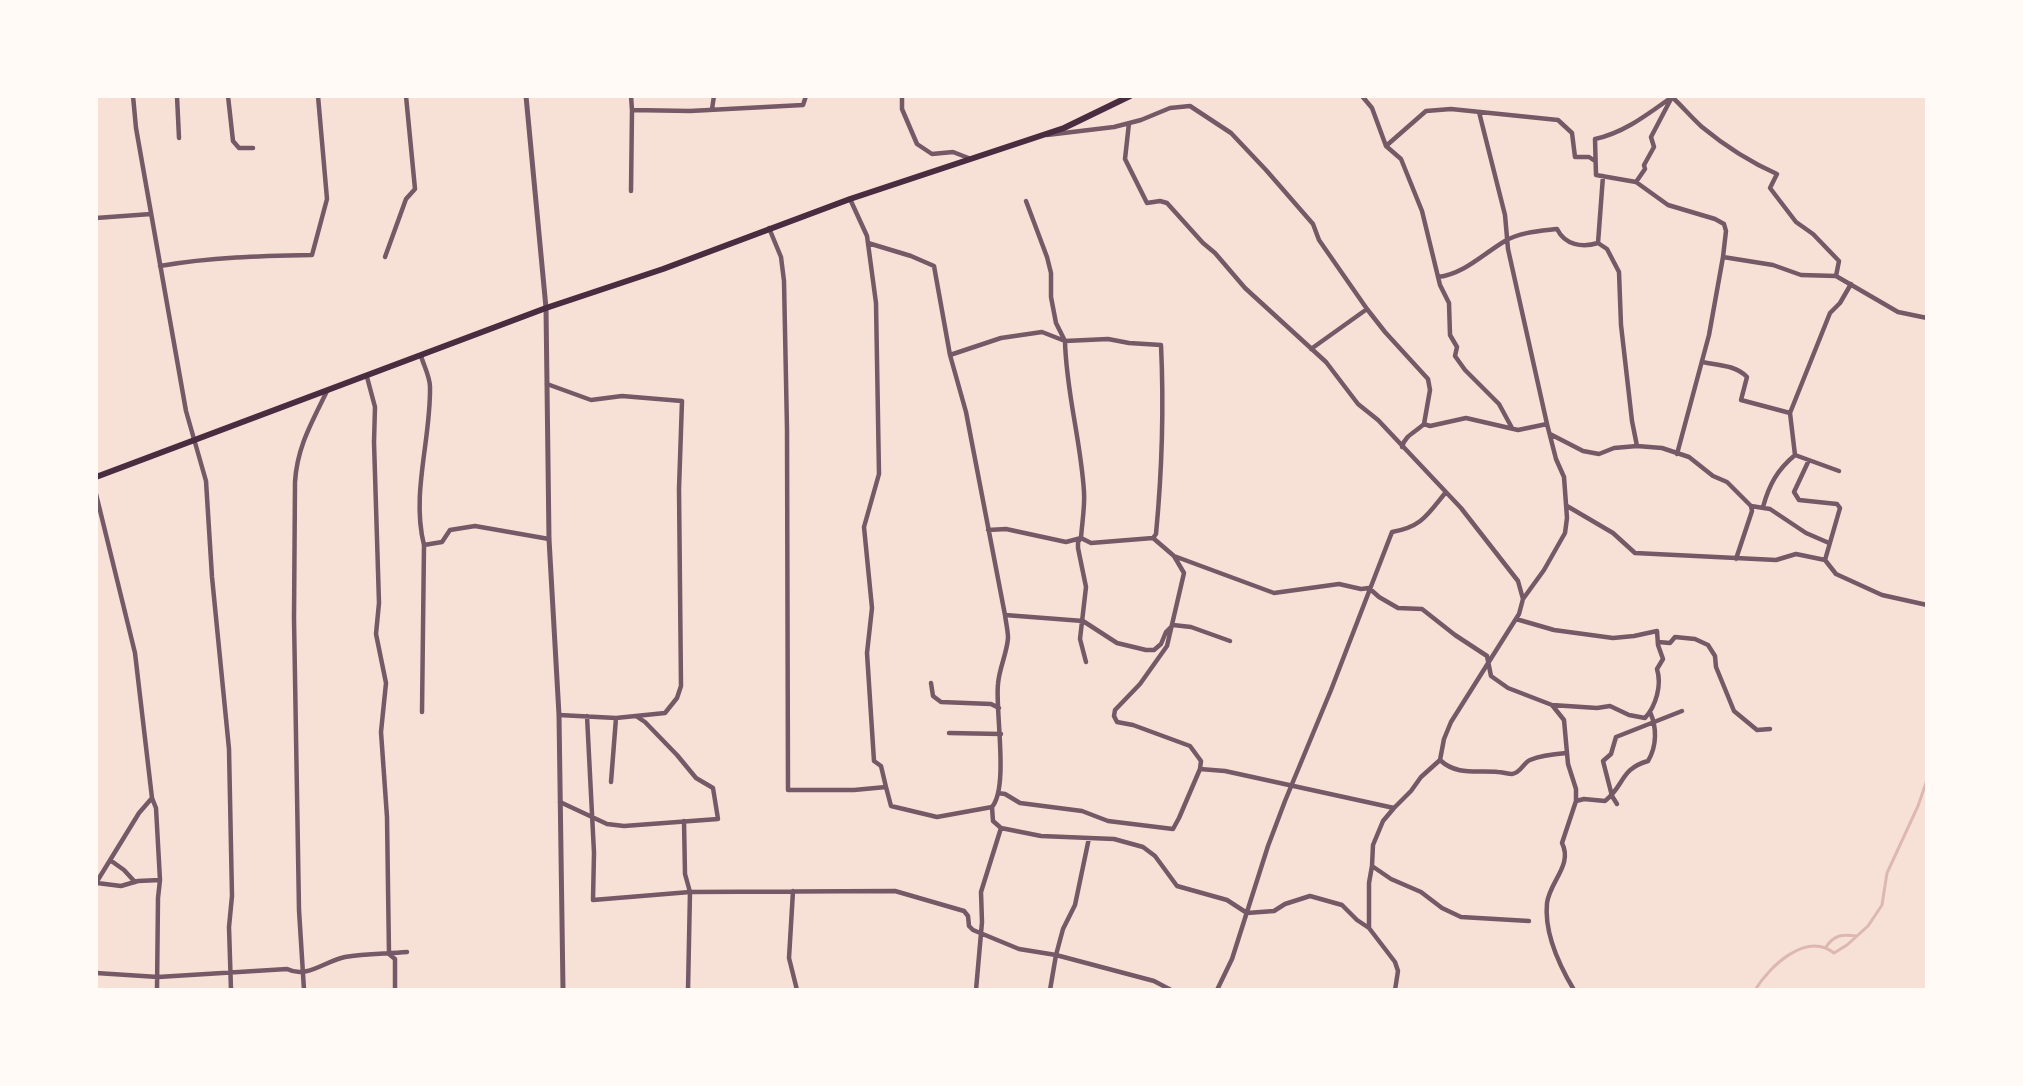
<!DOCTYPE html>
<style>
body{margin:0}
#map{position:relative;width:2023px;height:1086px;overflow:hidden;background:#f7e1d7;font-family:"Asap Condensed",sans-serif}
canvas{display:block}
.frame{position:absolute;inset:0;border:98px solid #fffaf5;pointer-events:none}
</style>
<div id="map">
<canvas width="2023" height="1086"></canvas>
<div class="frame"></div>
</div>
<script>
const ctx = document.querySelector('canvas').getContext('2d');
ctx.lineJoin = 'round';
function strokePath(path, color, width, dash) {
  ctx.strokeStyle = color;
  ctx.lineWidth = width;
  ctx.lineCap = dash ? 'butt' : 'round';
  ctx.setLineDash(dash || []);
  ctx.stroke(path);
}
strokePath(new Path2D(`
 M1826,947C1834,935 1842,934 1856,936
 M1755,990C1769,967 1806,931 1834,953L1847,945L1868,926L1882,905L1887,873L1918,806L1927,780`), '#dcb8b0', 3);
strokePath(new Path2D(`
 M133,96L136,128L186,411L206,481L212,577L229,749L232,896L229,927L231,990
 M177,96L179,138
 M228,96L233,141L239,148H253
 M631,96L632,110
 M902,96V109L917,144L932,154L953,152L971,159
 M1362,96L1372,108L1386,146L1401,159L1422,211L1440,285L1449,303L1450,335L1457,347L1455,356L1465,370L1499,404L1512,428
 M1672,97C1682,106 1691,117 1702,127C1725,146 1750,162 1777,174L1770,188L1796,222L1813,234L1839,261L1836,276
 M712,109L714,96
 M1129,123L1125,159L1147,203L1160,201L1167,203L1203,243L1215,253L1245,288L1326,362L1358,404L1378,420L1461,508L1518,581L1523,599
 M1047,135L1114,127L1141,120L1170,108L1190,106L1231,133L1266,170L1313,224L1319,240L1367,309L1385,332L1428,379L1430,390L1424,424C1416,432 1405,435 1402,447
 M1386,146L1426,111L1451,109L1558,120L1572,133L1575,157H1589L1595,161
 M1636,182L1645,169L1644,165L1654,147L1651,137L1672,97C1648,114 1624,133 1595,139L1596,175L1636,182L1668,205L1715,219L1724,224L1726,231L1723,257L1773,265L1801,275L1836,276L1898,312L1927,318
 M631,191L632,110L690,111L803,105L806,96
 M850,199L867,236L876,303L879,474L864,527L872,608L867,653L874,761L881,766L886,787
 M1026,201L1047,257L1051,273V297L1056,323L1065,341L1108,339L1129,343L1161,345C1164,409 1162,471 1156,534L1153,538
 M96,218L151,214
 M769,228L781,257L784,281L787,429L788,790H854L886,787L891,806L937,817L992,807L993,821L1001,828L1041,836L1114,839L1143,847L1155,856L1177,886L1227,900L1247,913L1274,911L1285,904L1310,896L1342,905L1357,920L1369,928L1395,962L1398,971L1395,990
 M868,243L911,256L934,266L950,355L966,412L1005,615C1006,623 1008,631 1008,638C1007,653 999,669 998,684C995,710 1009,787 992,807
 M1598,243L1607,249L1619,272L1621,325L1632,421L1637,446
 M385,257L406,199L415,189L406,96
 M160,266C211,257 261,256 312,255L327,199L318,96
 M1438,277C1464,274 1483,254 1505,241C1520,232 1540,231 1557,229C1565,245 1582,248 1598,243L1603,176
 M1311,349L1367,309
 M950,355L1001,338L1042,332L1065,341C1066,392 1081,441 1084,492C1085,507 1082,523 1081,538L1091,543L1153,538L1174,556L1274,593L1339,584L1361,589L1369,588L1379,597L1398,608L1422,609L1455,635L1487,656L1491,676L1508,688L1552,705L1564,720L1568,764L1576,789V801L1562,843C1573,865 1550,881 1547,903C1544,933 1559,965 1574,990
 M421,356C424,366 430,377 430,387C431,439 411,494 424,545L422,712
 M1702,362C1717,365 1736,365 1747,377L1741,400L1790,413L1795,455L1839,471
 M367,377L375,407L374,442L379,603L376,634L386,683L381,732L387,817L389,954L395,959V990
 M547,384L591,400L622,396L682,401L679,489L681,686L677,698L665,713L616,718L559,715
 M1790,413L1830,313L1840,303L1851,284
 M1424,424L1430,426L1466,418L1518,430L1547,424L1508,249L1505,215L1479,112
 M1550,434L1583,451L1599,454L1614,448L1637,446L1662,448L1689,457L1713,476L1727,482L1751,506L1752,511L1736,559
 M1677,454L1709,335L1723,257
 M1809,460L1794,492L1799,500L1837,504L1840,508L1825,560
 M96,494L135,653L152,798L156,808L160,880L158,898L157,990
 M1567,506L1613,533L1635,553L1776,560L1796,554L1825,560L1836,574L1882,595L1927,605
 M1751,506L1770,509L1806,533L1829,543
 M1763,507C1769,485 1777,470 1795,455
 M988,530L1006,529L1066,542L1081,538
 M1081,538L1078,542V548L1086,587L1080,639L1086,662
 M424,545L442,542L450,530L475,526L549,539
 M1005,615L1083,621L1117,643L1146,650H1154L1161,644L1166,632L1173,625L1191,627L1230,641
 M1516,619L1554,630L1613,638L1634,636L1657,631L1658,645L1663,659L1657,669C1662,685 1656,706 1645,718L1629,715L1610,706L1597,708L1552,705
 M1658,642L1670,643L1675,637L1695,639L1708,645L1715,656L1716,667L1734,711L1757,730L1770,729
 M931,683L933,696L941,702L991,704L999,708
 M587,716L594,853L593,900L690,892L895,891L964,911L968,916L969,926L973,930L1019,949L1056,955L1154,981L1171,990
 M949,733L1001,734
 M1440,760C1457,776 1477,770 1498,772C1502,772 1508,774 1512,774C1521,773 1523,763 1530,760C1542,755 1555,754 1567,753
 M1200,769L1225,771L1394,808
 M611,782L616,718
 M998,793L1005,794L1020,803L1082,811L1108,821L1173,829L1179,818L1200,769L1201,761L1190,746L1133,725L1117,722L1114,716L1115,710L1140,684L1167,646L1184,573L1174,556
 M1576,801L1584,799L1605,801C1625,785 1620,769 1648,761C1657,746 1657,727 1650,712
 M560,802L607,824L624,826L718,819L713,788L696,778L677,755L645,722L636,716
 M1617,804L1612,796L1603,761L1611,754L1616,737L1682,711
 M684,821L685,874L690,892L688,990
 M110,860L124,870L135,882
 M1372,866L1391,879L1421,892L1442,908L1461,917L1529,921
 M96,883L139,813L152,798
 M97,883L121,886L138,881L160,880
 M793,891L789,958L797,990
 M1369,928V883L1372,866L1373,845L1383,821L1394,808L1411,791L1421,777L1440,760L1444,739L1451,722L1519,614L1523,599L1544,570L1565,533L1567,518L1564,477L1556,459L1547,424
 M96,973L158,977L287,969C307,979 325,961 345,957C365,953 387,954 407,952
 M304,990L299,910L294,619L295,482C297,447 312,422 327,391
 M976,990L982,922L981,892L1001,828
 M1050,990L1056,955L1063,929L1075,905L1089,838
 M1217,990L1232,959L1268,846L1285,801L1331,690L1392,532C1422,527 1428,514 1446,492`), '#755966', 4.5);
strokePath(new Path2D(`
 M526,96L546,308L549,539L559,715L563,990`), '#755966', 5);
strokePath(new Path2D(`
 M96,477L546,308L663,269L850,199L1064,128L1130,96`), '#4a2c40', 6);
</script>
